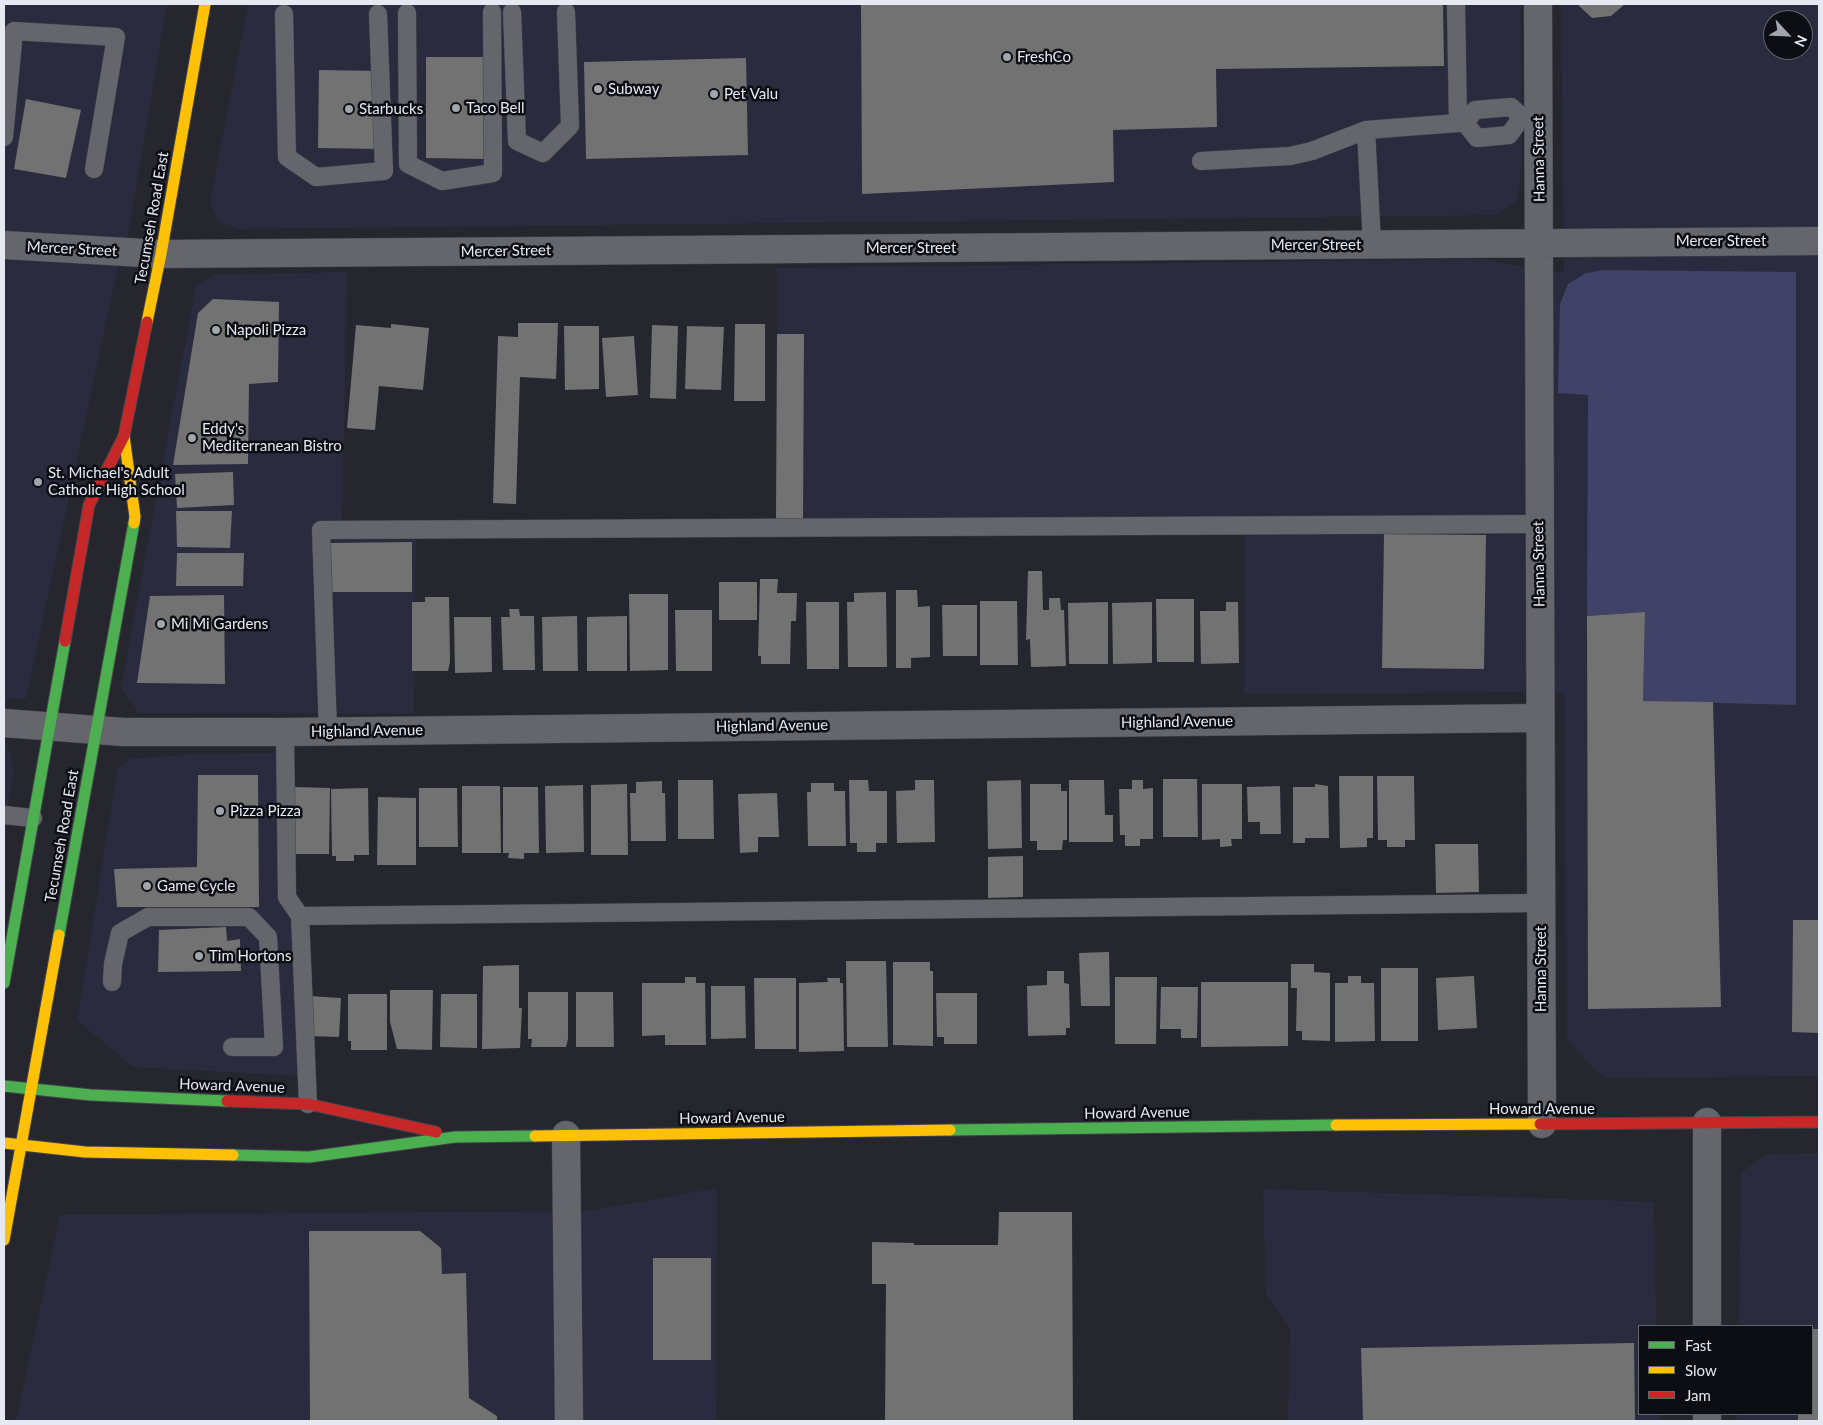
<!DOCTYPE html>
<style>
body{margin:0}
#map{position:relative;width:1823px;height:1425px;overflow:hidden;background:#26272e;font-family:Lato,sans-serif}
canvas{display:block}
.frame{position:absolute;inset:0;border:5px solid #e7e9f2;pointer-events:none}
.legend{position:absolute;left:1638px;top:1325px;width:175px;height:90px;box-sizing:border-box;background:#0d0e14;border:1px solid #64666d;margin:0;padding:6px 9px;list-style:none;font-size:15px;color:#e7e9f2}
.legend li{display:flex;align-items:center;gap:10px;height:25px}
.legend b{width:25px;border:1px solid #64666d}
.north{position:absolute;left:1763px;top:10px;width:50px;height:50px;box-sizing:border-box;background:#0d0e14;border:1px solid #64666d;border-radius:50%;rotate:115deg;font-size:14px;font-weight:700;line-height:20px;text-align:center;color:#e7e9f2}
.north::after{content:'';display:block;margin:auto;width:18px;height:22px;background:#a3a5ad;clip-path:polygon(50% 0,100% 100%,50% 72%,0 100%)}
</style>
<div id="map">
<canvas width="1823" height="1425"></canvas>
<div class="frame"></div>
<ul class="legend">
<li><b style="height:6px;background:#4caf50"></b>Fast</li>
<li><b style="height:6px;background:#ffc107"></b>Slow</li>
<li><b style="height:6px;background:#c62828"></b>Jam</li>
</ul>
<div class="north">N</div>
</div>
<script>
const ctx = document.querySelector('canvas').getContext('2d');
ctx.lineJoin = 'round';
function fillPath(path, color) {
  ctx.fillStyle = color;
  ctx.fill(path, 'evenodd');
}
function strokePath(path, color, width, dash) {
  ctx.strokeStyle = color;
  ctx.lineWidth = width;
  ctx.lineCap = dash ? 'butt' : 'round';
  ctx.setLineDash(dash || []);
  ctx.stroke(path);
}
function write(font, color, halo, rows, align = 'center') {
  ctx.font = font + ' Lato,sans-serif';
  ctx.lineWidth = 5;
  ctx.setLineDash([]);
  ctx.textBaseline = 'middle';
  ctx.strokeStyle = halo;
  ctx.fillStyle = color;
  for (const [text, x, y, turn = 0] of rows) {
    ctx.save();
    ctx.translate(x, y);
    ctx.rotate((+turn || 0) * Math.PI / 180);
    ctx.textAlign = isNaN(turn) ? turn : align;
    if (halo) ctx.strokeText(text, 0, 0);
    ctx.fillText(text, 0, 0);
    ctx.restore();
  }
}
fillPath(new Path2D(`
 M4,4H167L127,239L4,233Z
 M248,4H1521L1522,163L1517,200L1497,215L239,229L218,221L210,202Z
 M1561,4H1819V1076L1604,1078L1567,1040L1564,692L1244,694L1245,535L778,530L777,268L1480,259L1564,273ZM1773,20H1803V50H1773Z
 M4,260L118,266L26,699L4,698Z
 M347,272L342,524L416,525L414,714L139,713L121,687L196,286L215,275Z
 M4,744L8,746L14,770L4,832Z
 M285,753L287,905L306,906L303,1076L133,1067L77,1020L118,768L130,759L199,754Z
 M1819,1153V1421H1737V1414H1812V1326H1739L1741,1173L1765,1155Z
 M717,1188L716,1421H16L60,1215L589,1211Z
 M1263,1189L1654,1202L1656,1326H1639V1414H1659V1421H1288L1290,1328L1266,1295Z`), '#2a2b3e');
fillPath(new Path2D(`
 M1604,270L1796,272V705L1643,701L1645,612L1587,616L1588,395L1558,393L1560,304L1568,284L1586,273Z`), '#404267');
fillPath(new Path2D(`
 M861,4H1443L1444,66L1216,69L1217,127L1113,130L1114,182L862,194Z
 M1577,4H1625L1611,16L1592,18Z
 M426,57H487L485,159L426,158Z
 M746,58L748,155L586,159L584,62Z
 M319,70L380,71L379,149L318,148Z
 M26,99L81,110L66,178L14,169Z
 M213,299L279,302L278,382L249,384L248,464L173,465L198,313Z
 M518,323H558L556,379L520,377L516,504L493,503L498,336L518,337Z
 M391,324L429,328L423,390L379,386L375,430L347,428L356,325L391,328Z
 M735,324H765V401H734Z
 M652,325L678,326L676,399L650,398Z
 M564,326H599V389L565,390Z
 M687,326L724,327L721,390L685,389Z
 M777,334H804L803,519H776Z
 M634,336L638,395L606,397L602,338Z
 M233,472L234,505L177,508L175,474Z
 M176,511H232L230,548L177,547Z
 M1384,534L1486,535L1484,669L1382,668Z
 M412,542V592H328V543Z
 M177,553H244L243,586H176Z
 M1028,571H1042L1043,610H1049V598H1060L1061,610H1064L1066,666L1031,667L1030,639L1026,640Z
 M760,579H778L777,593H797L796,621H791L790,664H761V656H758Z
 M719,582H757V620H719Z
 M896,590H917L918,607L930,606V657L911,658V668H896Z
 M886,592L887,667H848L847,602H854V593Z
 M629,594H668V670L630,671Z
 M224,595L225,684L137,683L150,596Z
 M425,597H449L450,662L448,671H412V602H425Z
 M1156,599H1194V662H1157Z
 M980,601H1017L1018,665H980Z
 M806,602H839V669H807Z
 M1108,602V664H1069L1068,603Z
 M1152,602V663L1113,664L1112,603Z
 M1226,602H1238L1239,663L1201,664L1200,611H1226Z
 M942,605H977V656H943Z
 M509,609H519L520,616H534L535,670H503L501,617H510Z
 M675,610H712V671H676Z
 M1645,612L1643,701L1713,702L1721,1007L1588,1009L1587,616Z
 M577,616L578,671H543L542,617Z
 M627,616V671H587V617Z
 M454,617H491L492,672L455,673Z
 M198,775H258L259,907H117L114,869L197,867Z
 M1339,776H1373V838H1367V847L1340,848Z
 M1377,776H1414L1415,840H1405V847H1387V840H1378Z
 M1163,779H1197L1198,837H1163Z
 M678,780H713L714,839H678Z
 M849,780H868L869,791H887V843H876V852H857V843H850Z
 M915,780H934L935,842L897,843L896,791L915,790Z
 M1021,780L1022,848L988,849L987,781Z
 M1069,780H1104L1105,815H1113V842H1069Z
 M1132,780H1143V789L1153,788V839H1140V846H1125V835H1120L1119,789H1132Z
 M662,781V793H665L666,841H631L630,793H636V782Z
 M811,783H834V791H845L846,846H808L807,792H811Z
 M627,784L628,855H591V785Z
 M1030,784H1061V791H1067V840H1063L1062,850H1037V841H1030Z
 M1202,784H1242V839H1231L1232,846L1220,847V839L1202,840Z
 M1315,784L1328,786L1329,838H1305V843H1293V787H1315Z
 M583,785L584,852L546,853L545,786Z
 M462,786H500L501,853H462Z
 M1280,786L1281,834H1260V822H1248L1247,787Z
 M294,787L330,788L329,854H293Z
 M503,787H538L539,853H524V859L508,858L509,853H503Z
 M368,788L369,855H354V861H336V856H332L331,789Z
 M419,788H457L458,847H419Z
 M777,793L779,837H758V852L740,853L738,794Z
 M378,797L416,798V865H377Z
 M1435,844H1478L1479,892L1436,893Z
 M1023,856V897L988,898V857Z
 M1793,920H1819V1033L1792,1032Z
 M226,927L227,941L240,939L241,971L158,972L159,930Z
 M1109,952L1110,1006H1081L1079,953Z
 M846,961H886L888,1047H847Z
 M893,962H930V971H933V1046L893,1045Z
 M1291,964H1314V972L1330,973V1041L1302,1040V1031H1296L1297,988H1291Z
 M519,965V1008H522L520,1048L482,1049L483,966Z
 M1381,968H1418V1041H1381Z
 M1047,971H1064V983L1069,984L1070,1028H1066V1035L1028,1036L1027,986L1047,985Z
 M1348,976H1361V983H1374L1375,1041L1335,1042V983H1348Z
 M1474,976L1477,1028L1438,1030L1436,978Z
 M685,977H696V983H705L706,1045H665V1035L642,1036V983H685Z
 M1115,977H1157L1156,1044H1115Z
 M754,978H796V1049H755Z
 M827,978H840V983H843L844,1051L799,1052V983L828,982Z
 M1201,982H1288V1046L1201,1047Z
 M711,986H745L746,1038L711,1039Z
 M1161,987H1198L1197,1038H1181V1029H1160Z
 M390,990H433L432,1050L397,1049L390,1022Z
 M528,992H568V1039L566,1047H531L532,1039H528Z
 M576,992H613L614,1047H576Z
 M936,993H977V1044H944V1037H937Z
 M348,994H387V1050H351V1041H348Z
 M441,994H477V1048L440,1047Z
 M309,996L341,998L339,1037L307,1036Z
 M999,1212H1072L1073,1421H885L886,1284H872V1242L914,1243V1245H998Z
 M309,1231H420L441,1248L442,1274L466,1273L469,1398L497,1416V1421H310Z
 M653,1258H711V1360H653Z
 M1812,1329H1819V1421H1798V1414H1812Z
 M1634,1343L1635,1421H1363L1361,1348Z`), '#727272');
const lane = new Path2D(`
 M512,12L517,141L543,153L570,126L566,12
 M407,13L408,164L442,181L493,173L492,12
 M284,14L287,157L316,177L384,171L378,14
 M1458,123H1465L1477,138L1509,135L1522,117L1511,107L1475,110L1465,123
 M4,137L14,31L116,37L94,169
 M1201,161L1290,156L1312,151L1366,130
 M1372,244L1366,130L1458,123L1456,4
 M328,731L321,530L1538,524
 M285,732L287,897L300,916L308,1104
 M4,815L33,818
 M300,916L1541,903
 M112,982L113,964L120,933L148,917H249L268,937L274,1047H232`);
const street = new Path2D(`
 M1538,4L1542,1124
 M4,245L161,254L1819,241
 M4,723L123,732H285L1540,718
 M1707,1122V1326
 M566,1135L569,1421
 M1707,1414V1421`);
const fast = new Path2D(`
 M59,935L134,523
 M4,983L65,641
 M4,1086L91,1095L227,1101
 M950,1130L1336,1125
 M233,1155L309,1157L455,1137L535,1136`);
const slow = new Path2D(`
 M147,322L161,254L205,4
 M124,436L135,517L134,523
 M1336,1125L1540,1124
 M535,1136L950,1130
 M4,1143L85,1152L233,1155
 M4,1240L59,935`);
const jam = new Path2D(`
 M65,641L89,505L124,436L147,322
 M227,1101L308,1104L436,1132
 M1540,1124L1819,1122`);
strokePath(lane, '#43444a', 19);
strokePath(street, '#43444a', 29);
strokePath(fast, '#43444a', 13);
strokePath(slow, '#43444a', 13);
strokePath(jam, '#43444a', 13);
strokePath(lane, '#65666c', 18);
strokePath(street, '#65666c', 28);
strokePath(fast, '#4caf50', 11);
strokePath(slow, '#ffc107', 11);
strokePath(jam, '#c62828', 11);
for (const [x, y, r, color] of [
 [1007,57,5,"#a3a5ad"],
 [598,89,5,"#a3a5ad"],
 [714,94,5,"#a3a5ad"],
 [456,108,5,"#a3a5ad"],
 [349,109,5,"#a3a5ad"],
 [216,330,5,"#a3a5ad"],
 [192,438,5,"#a3a5ad"],
 [38,482,5,"#a3a5ad"],
 [161,624,5,"#a3a5ad"],
 [220,811,5,"#a3a5ad"],
 [147,886,5,"#a3a5ad"],
 [199,956,5,"#a3a5ad"]
]) {
  const dot = new Path2D();
  dot.arc(x, y, r, 0, 2 * Math.PI);
  ctx.fillStyle = color;
  ctx.fill(dot);
  strokePath(dot, '#0d0e14', 2);
}
write('15px', '#e7e9f2', '#0d0e14', [
 ["FreshCo",1017,57],
 ["Subway",608,89],
 ["Pet Valu",724,94],
 ["Taco Bell",466,108],
 ["Starbucks",359,109],
 ["Napoli Pizza",226,330],
 ["Eddy's",202,429],
 ["Mediterranean Bistro",202,446],
 ["St. Michael's Adult",48,473],
 ["Catholic High School",48,490],
 ["Mi Mi Gardens",171,624],
 ["Pizza Pizza",230,811],
 ["Game Cycle",157,886],
 ["Tim Hortons",209,956]
], 'left');
write('15px', '#e7e9f2', '#0d0e14', [
 ["Hanna Street",1539,159,-91],
 ["Tecumseh Road East",152,218,-80],
 ["Mercer Street",1721,241],
 ["Mercer Street",1316,245],
 ["Mercer Street",911,248],
 ["Mercer Street",72,249,3],
 ["Mercer Street",506,251,-1],
 ["Hanna Street",1539,564,-91],
 ["Highland Avenue",1177,722,-1],
 ["Highland Avenue",772,726,-1],
 ["Highland Avenue",367,731,-1],
 ["Tecumseh Road East",62,836,-80],
 ["Hanna Street",1541,969,-90],
 ["Howard Avenue",232,1086,2],
 ["Howard Avenue",1542,1109],
 ["Howard Avenue",1137,1113,-1],
 ["Howard Avenue",732,1118,-1]
]);
</script>
